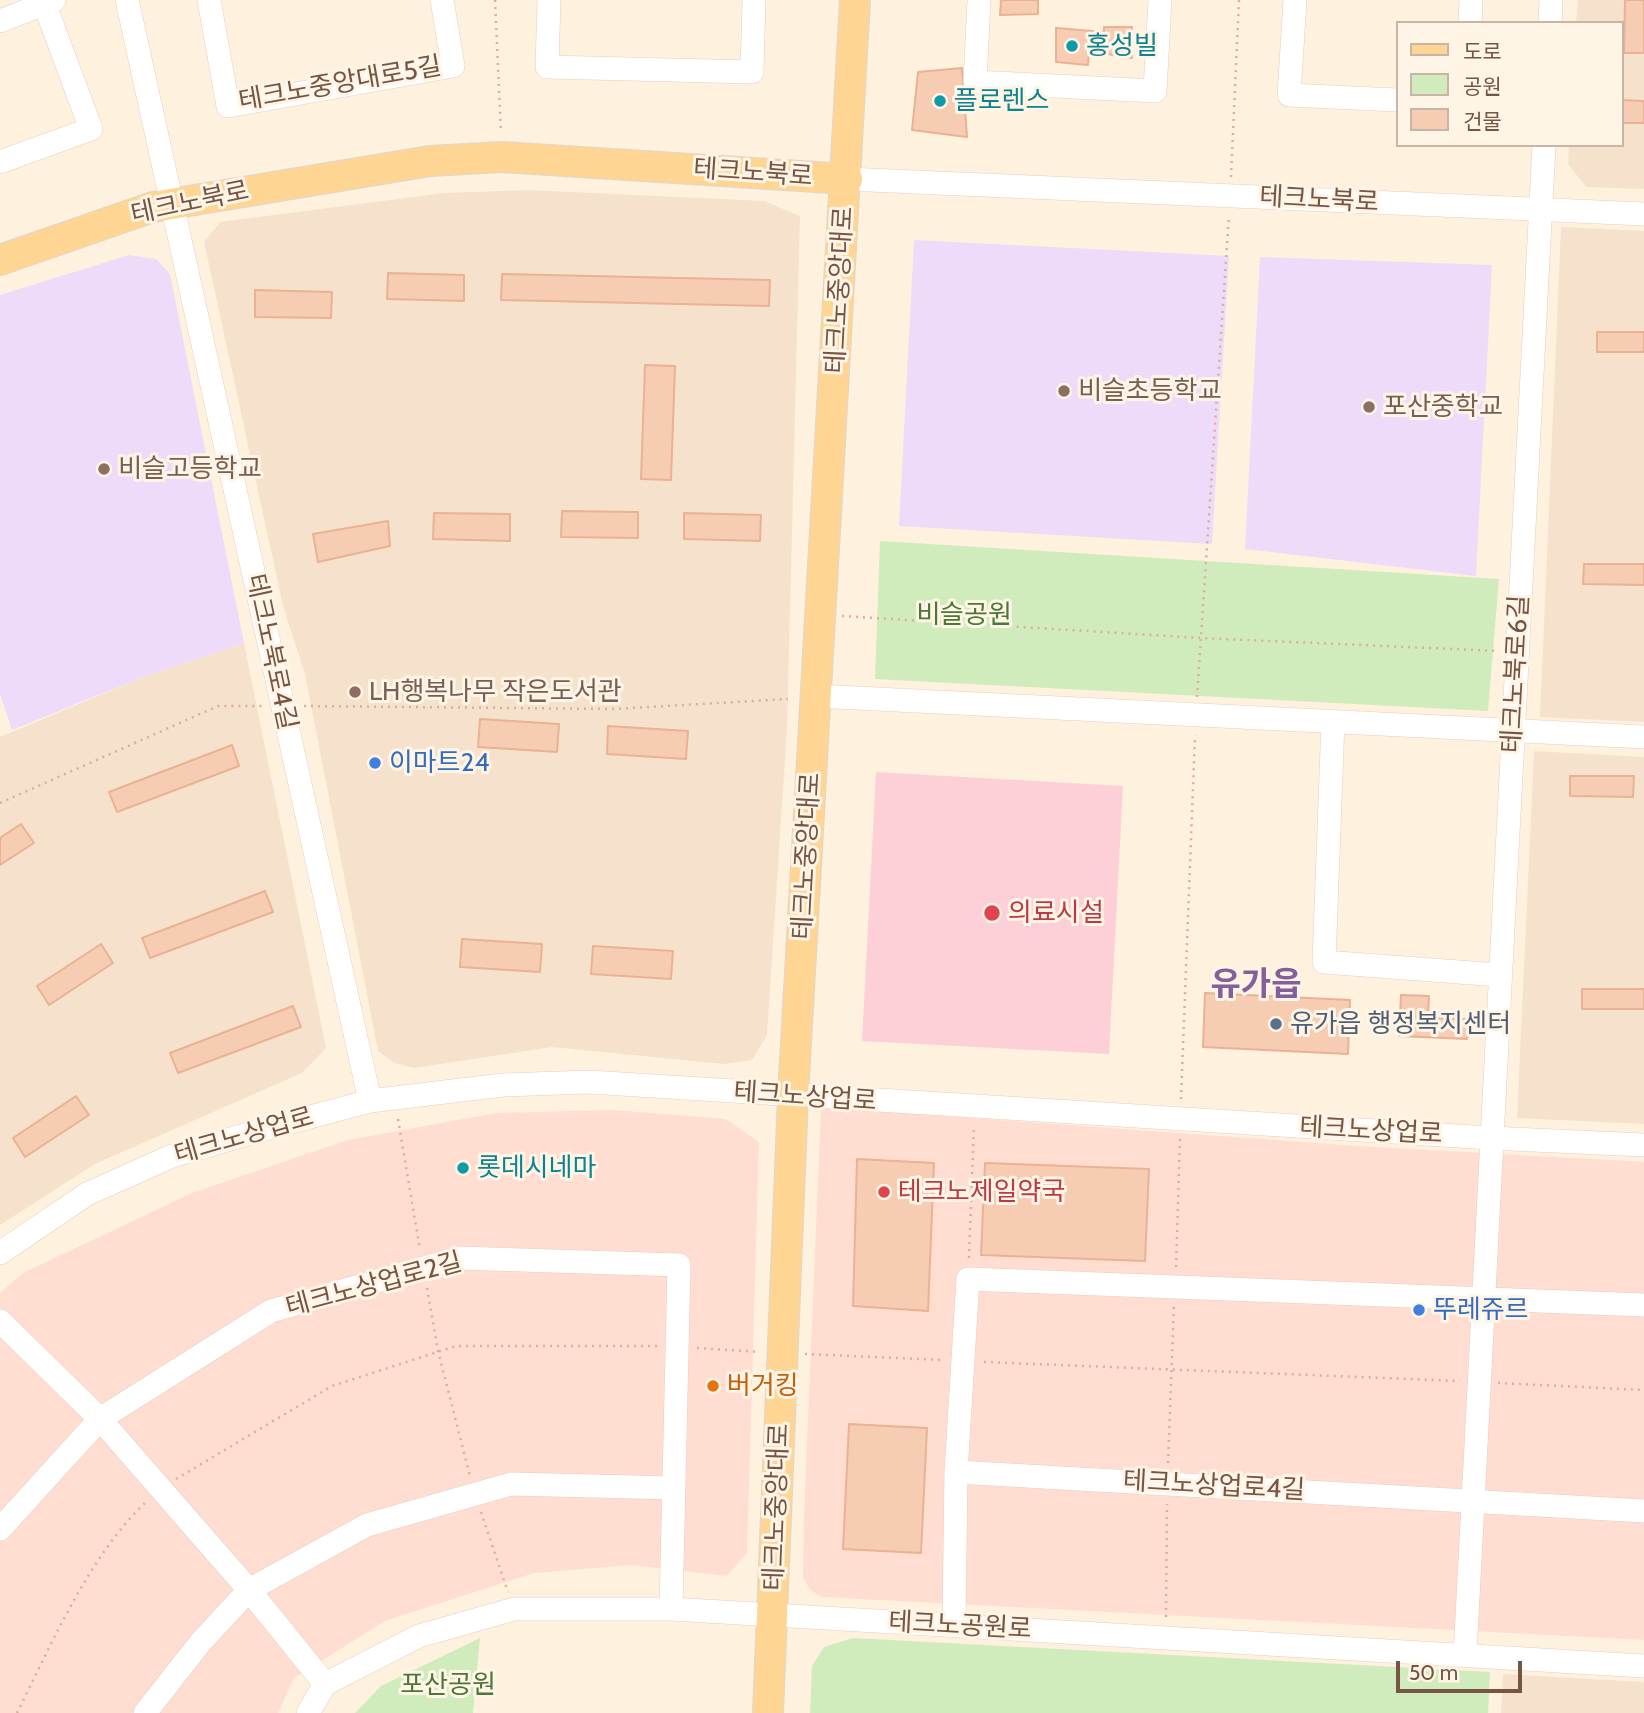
<!DOCTYPE html>
<meta charset="utf-8">
<style>
body{margin:0}
#map{position:relative;width:1644px;height:1713px;overflow:hidden;background:#fef1de;font-family:Cabin,"Noto Sans KR",sans-serif}
canvas{display:block}
.legend{position:absolute;left:1396px;top:21px;width:228px;height:126px;box-sizing:border-box;background:#fff5e6;border:2px solid #c8b5a5;margin:0;padding:9px 12px;list-style:none;font-size:21px;color:#765544}
.legend li{display:flex;align-items:center;gap:14px;height:35px}
.legend b{width:35px;border:2px solid #c8b5a5}
.scale{position:absolute;left:1396px;top:1661px;width:126px;height:32px;box-sizing:border-box;border:4px solid #765544;border-top:0;padding-left:9px;font-size:21px;line-height:24px;white-space:nowrap;color:#765544;-webkit-text-stroke:5px #fff5e6;paint-order:stroke}
</style>
<div id="map">
<canvas width="1644" height="1713"></canvas>
<ul class="legend">
<li><b style="height:9px;background:#ffd594"></b>도로</li>
<li><b style="height:19px;background:#d1ecbc"></b>공원</li>
<li><b style="height:19px;background:#f6ccb3"></b>건물</li>
</ul>
<div class="scale">50 m</div>
</div>
<script>
const ctx = document.querySelector('canvas').getContext('2d');
ctx.lineJoin = 'round';
function fillPath(path, color) {
  ctx.fillStyle = color;
  ctx.fill(path, 'evenodd');
}
function strokePath(path, color, width, dash) {
  ctx.strokeStyle = color;
  ctx.lineWidth = width;
  ctx.lineCap = dash ? 'butt' : 'round';
  ctx.setLineDash(dash || []);
  ctx.stroke(path);
}
function write(font, color, halo, rows, align = 'center') {
  ctx.font = font + ' Cabin,"Noto Sans KR",sans-serif';
  ctx.lineWidth = 6;
  ctx.setLineDash([]);
  ctx.textBaseline = 'middle';
  ctx.strokeStyle = halo;
  ctx.fillStyle = color;
  for (const [text, x, y, turn = 0] of rows) {
    ctx.save();
    ctx.translate(x, y);
    ctx.rotate((+turn || 0) * Math.PI / 180);
    ctx.textAlign = isNaN(turn) ? turn : align;
    if (halo) ctx.strokeText(text, 0, 0);
    ctx.fillText(text, 0, 0);
    ctx.restore();
  }
}
fillPath(new Path2D(`
 M1578,0H1644V189L1586,187L1568,164L1569,145H1621V23H1576Z
 M529,190L764,201L800,216L787,728L767,1035L752,1060L724,1064L552,1047L414,1068L394,1063L378,1051L305,674L283,606L204,242L220,222L444,193Z
 M1561,227L1644,231V722L1540,717Z
 M244,643L326,1048L302,1073L95,1164L0,1225V737L143,677Z
 M1534,751L1644,757V1124L1517,1118Z
 M1503,1674L1644,1682V1713H1501Z`), '#f6e2cc');
fillPath(new Path2D(`
 M821,1107L1358,1146L1644,1162V1640L822,1597L810,1590L803,1577L804,1514Z
 M613,1110L726,1119L759,1142L747,1553L727,1576L631,1565L534,1573L385,1621L294,1678L278,1713H0V1293L23,1273L192,1193L348,1140L496,1113Z`), '#ffded1');
fillPath(new Path2D(`
 M914,240L1229,256L1212,544L899,526Z
 M129,255L156,259L170,274L244,643L143,677L12,730L0,694V295Z
 M1260,257L1492,265L1476,576L1245,549Z`), '#eedbfa');
fillPath(new Path2D(`
 M876,772L1123,786L1109,1054L862,1041Z`), '#fdd0d7');
fillPath(new Path2D(`
 M880,541L1499,579L1488,711L875,679Z
 M480,1638L473,1713H355L381,1686Z
 M853,1638L1490,1672L1488,1713H810L812,1666L824,1647Z`), '#d1ecbc');
const building = new Path2D(`
 M1001,0H1038V14L1000,15Z
 M1625,0H1644V53H1624Z
 M1104,27H1132V58L1089,51L1088,65L1056,62V28L1104,32Z
 M962,68L967,137L912,130L918,72Z
 M1621,100L1644,101V123H1621Z
 M388,273L464,275V301L387,299Z
 M502,274L770,280L769,306L501,300Z
 M255,290L332,292L331,318L255,317Z
 M1597,332H1644V352H1597Z
 M645,365L675,366L671,480L641,479Z
 M562,511L638,512V538L561,537Z
 M434,513L510,514V541L433,539Z
 M684,513L761,515L760,541L684,539Z
 M388,521L390,546L318,562L313,534Z
 M1584,564H1644V585L1583,584Z
 M480,719L559,724L557,752L478,747Z
 M608,726L688,731L686,759L607,754Z
 M232,745L239,766L117,812L109,792Z
 M1570,776H1634L1633,797L1570,796Z
 M21,824L34,843L0,865V838Z
 M265,891L273,912L150,958L142,938Z
 M462,939L542,944L540,972L460,967Z
 M101,944L113,963L49,1005L37,986Z
 M593,946L673,951L671,979L591,974Z
 M1582,989H1644V1009H1582Z
 M1205,993L1350,1000L1348,1054L1203,1047Z
 M1401,995L1429,996L1428,1018L1468,1019L1467,1039L1399,1036Z
 M293,1006L301,1027L178,1073L170,1053Z
 M76,1096L89,1115L25,1157L13,1138Z
 M857,1159L934,1163L928,1311L853,1306Z
 M985,1163L1149,1169L1145,1261L981,1255Z
 M849,1424L927,1428L921,1553L843,1549Z`);
fillPath(building, '#f6ccb3');
strokePath(building, '#eab292', 2);
const minor = new Path2D(`
 M127,0L370,1101
 M209,0L228,106L453,66L442,0
 M549,0L547,67L752,72L754,0
 M979,0L975,82L1155,91L1160,0
 M1295,0L1289,95L1397,100
 M0,21L54,0
 M1470,23L1471,0
 M1550,23L1551,0
 M0,162L91,129L43,0
 M847,179L1644,214
 M816,696L1644,737
 M1333,721L1324,962L1499,975
 M0,1253L87,1194L172,1156L265,1129L370,1101L503,1085L589,1082L1490,1138L1644,1145
 M0,1321L100,1419L249,1590L325,1684
 M956,1472L1644,1511
 M0,1529L100,1419L271,1311L459,1258L679,1265L671,1609
 M954,1625L956,1472L968,1279L1644,1305
 M1465,1655L1544,145
 M145,1713L200,1643L249,1590L367,1525L511,1484L674,1488
 M308,1713L325,1684L419,1636L514,1609H671L1644,1666`);
const major = new Path2D(`
 M0,260L153,207L430,161L502,157L847,179
 M768,1713L793,1096L855,0`);
strokePath(minor, '#e5cebd', 24);
strokePath(major, '#ded6d2', 32);
strokePath(new Path2D(`
 M495,0L501,133
 M1231,177L1239,0
 M842,616L1201,638L1499,651
 M1197,697L1229,215
 M304,706L613,709L788,699
 M0,803L218,706H263
 M1181,1099L1195,735
 M398,1119L420,1250
 M969,1258L974,1125
 M1176,1267L1180,1137
 M427,1288L438,1351L470,1476
 M697,1348L760,1352
 M805,1354L942,1360
 M984,1362L1460,1381
 M1498,1383L1644,1390
 M1168,1463L1174,1305
 M176,1479L332,1386L456,1346H659
 M481,1512L508,1592
 M1166,1617L1167,1504
 M17,1713C52,1643 89,1556 146,1502`), '#daaf97', 2.5, [2, 5]);
strokePath(minor, '#fff', 23);
strokePath(major, '#ffd594', 30);
for (const [x, y, r, color] of [
 [1072,46,7,"#0f9aa8"],
 [940,101,7,"#0f9aa8"],
 [1064,391,7,"#8d6e63"],
 [1369,407,7,"#8d6e63"],
 [104,469,7,"#8d6e63"],
 [355,692,7,"#8d6e63"],
 [375,763,7,"#3f7fe0"],
 [992,913,9,"#e0444e"],
 [1276,1024,7,"#5c6f8a"],
 [463,1168,7,"#0f9aa8"],
 [884,1192,7,"#e0444e"],
 [1419,1310,7,"#3f7fe0"],
 [713,1386,7,"#e8710a"]
]) {
  const dot = new Path2D();
  dot.arc(x, y, r, 0, 2 * Math.PI);
  ctx.fillStyle = color;
  ctx.fill(dot);
  strokePath(dot, '#fff5e6', 2.5);
}
write('26px', '#0d838f', '#fff5e6', [
 ["홍성빌",1086,46],
 ["플로렌스",954,101],
 ["롯데시네마",477,1168]
], 'left');
write('26px', '#765544', '#fff5e6', [
 ["테크노중앙대로5길",340,84,-10],
 ["테크노북로",753,173,4],
 ["테크노북로",1319,200,3],
 ["테크노북로",190,203,-12],
 ["테크노중앙대로",840,290,-87],
 ["테크노북로4길",271,652,78],
 ["테크노북로6길",1516,674,-87],
 ["테크노중앙대로",807,856,-87],
 ["테크노상업로",805,1097,4],
 ["테크노상업로",1371,1131,3],
 ["테크노상업로",244,1136,-16],
 ["테크노상업로2길",374,1285,-15],
 ["테크노상업로4길",1214,1486,3],
 ["테크노중앙대로",777,1507,-88],
 ["테크노공원로",960,1626,3]
]);
write('26px', '#785e54', '#fff5e6', [
 ["비슬초등학교",1078,391],
 ["포산중학교",1383,407],
 ["비슬고등학교",118,469],
 ["LH행복나무 작은도서관",369,692]
], 'left');
write('26px', '#4c7739', '#fff5e6', [
 ["비슬공원",964,615],
 ["포산공원",448,1685]
]);
write('26px', '#366cbe', '#fff5e6', [
 ["이마트24",389,763],
 ["뚜레쥬르",1433,1310]
], 'left');
write('26px', '#be3a42', '#fff5e6', [
 ["의료시설",1008,913],
 ["테크노제일약국",898,1192]
], 'left');
write('26px', '#4e5e75', '#fff5e6', [
 ["유가읍 행정복지센터",1290,1024]
], 'left');
write('26px', '#c56008', '#fff5e6', [
 ["버거킹",727,1386]
], 'left');
write('bold 33px', '#855f9a', '#fff5e6', [
 ["유가읍",1256,985]
]);
</script>
